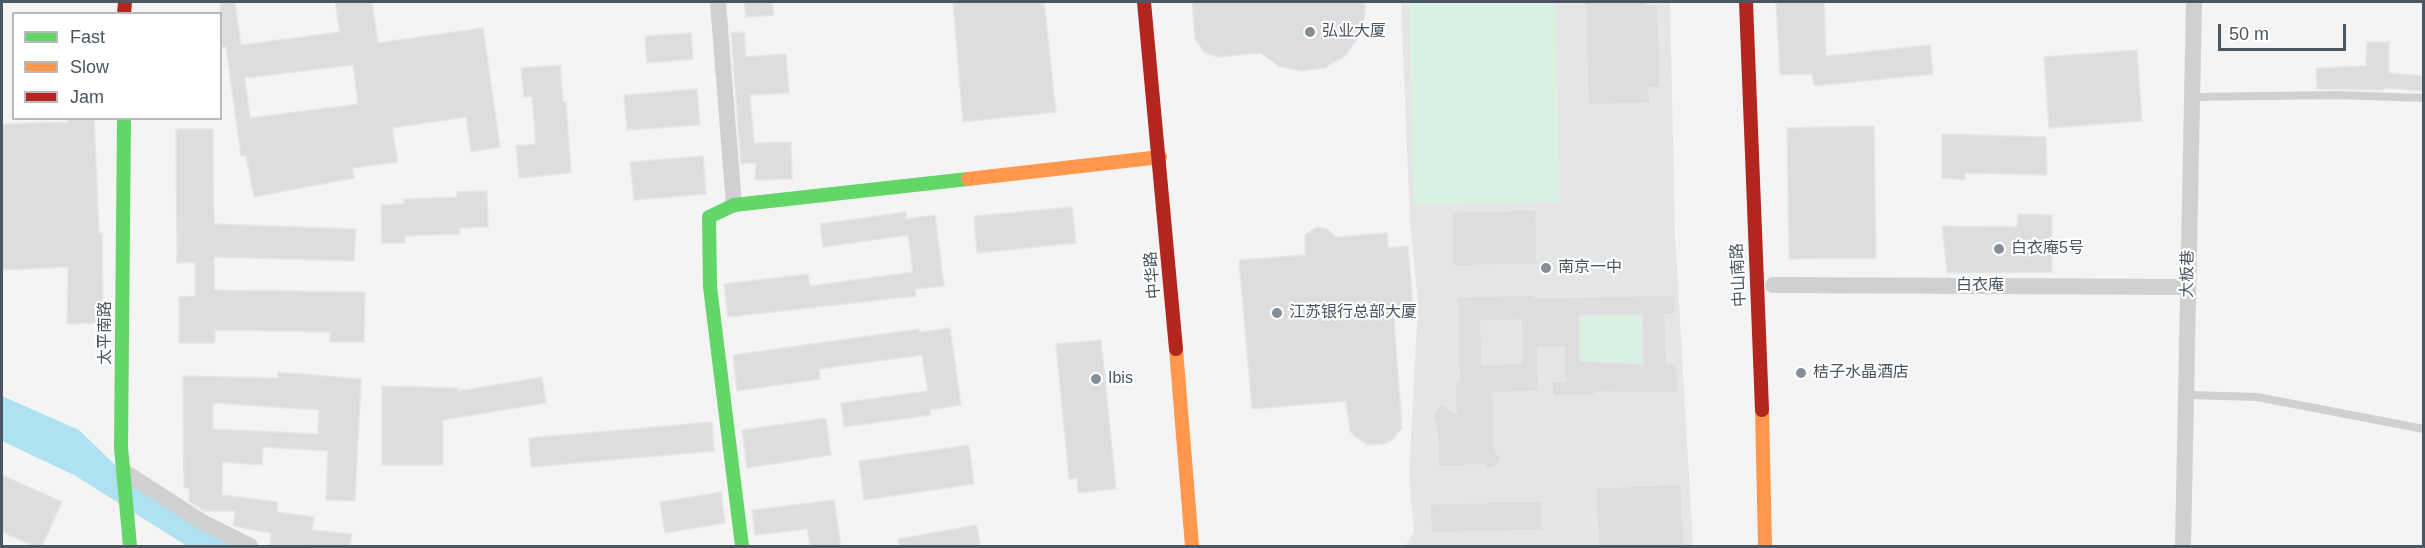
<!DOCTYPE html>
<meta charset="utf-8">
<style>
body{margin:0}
#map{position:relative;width:2425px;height:548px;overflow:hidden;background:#f4f4f4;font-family:Helvetica,sans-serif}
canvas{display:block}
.frame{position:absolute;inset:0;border:3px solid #4a5661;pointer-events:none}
.legend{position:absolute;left:12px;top:12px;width:210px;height:108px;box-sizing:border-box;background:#fff;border:2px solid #b7bbc0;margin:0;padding:8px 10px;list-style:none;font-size:18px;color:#4a5661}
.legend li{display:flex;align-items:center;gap:12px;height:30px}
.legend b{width:30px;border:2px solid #b7bbc0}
.scale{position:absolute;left:2218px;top:24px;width:128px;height:27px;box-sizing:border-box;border:3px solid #4a5661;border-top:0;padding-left:8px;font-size:18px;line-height:21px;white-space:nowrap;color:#4a5661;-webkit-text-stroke:4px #fff;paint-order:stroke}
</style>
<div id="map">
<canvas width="2425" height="548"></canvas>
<div class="frame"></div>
<ul class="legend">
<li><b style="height:8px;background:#63d668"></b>Fast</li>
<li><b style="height:8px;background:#ff974d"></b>Slow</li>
<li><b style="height:8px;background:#b3261e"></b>Jam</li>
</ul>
<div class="scale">50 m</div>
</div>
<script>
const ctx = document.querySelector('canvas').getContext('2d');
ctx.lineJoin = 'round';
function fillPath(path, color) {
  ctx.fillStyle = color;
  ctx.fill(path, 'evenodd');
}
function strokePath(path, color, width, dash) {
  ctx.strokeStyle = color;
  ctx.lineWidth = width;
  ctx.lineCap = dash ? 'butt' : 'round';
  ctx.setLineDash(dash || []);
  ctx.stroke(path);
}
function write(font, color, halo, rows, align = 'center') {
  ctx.font = font + ' Helvetica,"Noto Sans SC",sans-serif';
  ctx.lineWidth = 4.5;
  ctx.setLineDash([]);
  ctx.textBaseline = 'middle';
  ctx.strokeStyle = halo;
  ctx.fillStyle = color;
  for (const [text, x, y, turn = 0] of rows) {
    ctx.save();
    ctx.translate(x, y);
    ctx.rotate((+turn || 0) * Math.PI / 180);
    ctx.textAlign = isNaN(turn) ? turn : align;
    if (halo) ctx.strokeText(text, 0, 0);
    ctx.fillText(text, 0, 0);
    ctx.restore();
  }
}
fillPath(new Path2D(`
 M1401,2H1670L1675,234L1693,546H1405L1414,532L1409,477L1418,303L1410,222Z`), '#e6e5e6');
fillPath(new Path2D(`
 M1409,2H1555L1560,202L1414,205Z
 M1642,315L1643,364L1580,361L1579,316Z`), '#d9f2e3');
fillPath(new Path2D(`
 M2,396L79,430L136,485L241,546H187L74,475L2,441Z`), '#aee2f0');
const building = new Path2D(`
 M220,2H235L241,45L340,32L335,2H372L378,43L483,28L500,147L471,152L466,117L392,128L398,162L352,168L354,178L254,197L246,155L241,156L226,47H220ZM353,65L358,104L250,118L245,78Z
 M744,2H772L774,15L746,17Z
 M953,2H1044L1056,112L963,122Z
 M1192,2H1365V14L1359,37L1345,56L1324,68L1301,71L1279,66L1260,53L1218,57L1205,53L1195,39Z
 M1585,2H1646L1647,5L1658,4L1660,87L1649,88L1650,103L1588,105Z
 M1776,2H1824L1826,56L1930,45L1933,74L1814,86L1812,74L1780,75Z
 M744,32L746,57L786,54L789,93L750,95L754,143L791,142L792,179L755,180L756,163L741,164L731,33Z
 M691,33L693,59L647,63L645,36Z
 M2367,42H2389V73L2424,76V91L2385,88L2382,90L2317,89L2316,68L2366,66Z
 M2137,50L2142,121L2049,128L2044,57Z
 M560,65L563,102H566L571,173L519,178L516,146L536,144L532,97H524L521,68Z
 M697,89L700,125L627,130L624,95Z
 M68,118H94L99,233H102L103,323L67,324L68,267L2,270V124L68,122Z
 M1874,126L1876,258L1789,259L1787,128Z
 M176,129H213L214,224L356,229L354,261L214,257V290L365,292L364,342H330V332L215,330V343H179V297L195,296V262L177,263Z
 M1942,134L2046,137L2047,175L1965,173V180L1942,178Z
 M703,156L706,194L634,200L630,162Z
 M487,191L488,227L460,228L459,234L405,236V243H382L381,205L404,204V199L457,197V192Z
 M1072,207L1076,243L977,253L974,216Z
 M1536,210L1537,264L1453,266L1452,212Z
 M906,212V219L935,215L944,286L915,289L916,296L728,317L724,284L808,274L810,286L913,272L908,235L823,247L820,224Z
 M2018,214L2052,215V272L1947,273L1942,226L2017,227Z
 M1317,227L1327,229L1336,237L1387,233L1388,248L1408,246L1413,304L1393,306L1402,428L1392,440L1384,444L1368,445L1355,437L1350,431L1346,401L1252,409L1239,260L1305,255V235Z
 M1535,295V298L1675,295V314H1665L1667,364L1677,363L1678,393L1595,392V395L1553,396L1552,382L1565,381L1564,347L1538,348L1539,391L1493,393L1495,453L1502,458L1494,467L1485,470L1484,465L1438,466L1437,428L1432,415L1442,403L1456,414L1455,381H1459L1457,297ZM1642,315L1643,364L1580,361L1579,316ZM1521,320L1522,363L1482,365L1481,321Z
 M950,328L961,405L930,410L931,415L844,427L841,403L928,391L922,355L819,369L820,379L737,391L733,355L919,329V332Z
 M1101,340L1116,489L1078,493L1077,478L1069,479L1056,344Z
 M278,372L361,379L355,501L326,500L328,451L263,447L262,465L222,462V495L278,502L277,512L314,517L312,530L352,534L350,546L270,545L271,533L233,526L235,511H204L189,501V488H184L183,376L278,378ZM213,403L319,410L318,434L213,429Z
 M542,377L546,403L443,420V465H382V386L458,388V391Z
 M826,418L831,455L747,468L742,430Z
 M712,422L714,451L531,467L529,438Z
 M969,445L974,484L864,500L859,461Z
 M2,475L62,502L42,546H34L2,532Z
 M1681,484L1684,546H1598L1596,488Z
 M721,492L725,523L665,533L660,502Z
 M834,500L841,546H810L807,529L755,535L752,510Z
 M1542,501L1543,530L1431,533L1430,504Z
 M977,525L980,546H899L898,539Z`);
fillPath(building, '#ddddde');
strokePath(building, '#e5e6e7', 1.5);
strokePath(new Path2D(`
 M2192,97L2337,95L2424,98
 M2188,395L2257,397L2424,429`), '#ced0d2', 8);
strokePath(new Path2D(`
 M718,2L734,205
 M1773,285L2188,287
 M123,471L202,522L250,546
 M2183,546L2194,2`), '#ced0d2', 16);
strokePath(new Path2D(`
 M124,118L121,447L130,546
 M742,546L710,287L709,217L734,205L968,179`), '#63d668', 14);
strokePath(new Path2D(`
 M968,179L1160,157
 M1176,349L1192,546
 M1762,410L1765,546`), '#ff974d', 14);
strokePath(new Path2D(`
 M1144,2L1176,349
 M1746,2L1762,410
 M124,14L125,2`), '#b3261e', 14);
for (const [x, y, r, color] of [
 [1310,32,6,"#868d94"],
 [1999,249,6,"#868d94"],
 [1546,268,6,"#868d94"],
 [1277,313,6,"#868d94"],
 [1801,373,6,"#868d94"],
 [1096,379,6,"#868d94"]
]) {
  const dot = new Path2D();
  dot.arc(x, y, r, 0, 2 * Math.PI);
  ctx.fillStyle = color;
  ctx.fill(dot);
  strokePath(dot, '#fff', 2);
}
write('16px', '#4a5661', '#fff', [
 ["弘业大厦",1322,32],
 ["白衣庵5号",2011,249],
 ["南京一中",1558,268],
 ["江苏银行总部大厦",1289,313],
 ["桔子水晶酒店",1813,373],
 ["Ibis",1108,379]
], 'left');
write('16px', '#4a5661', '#fff', [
 ["大板巷",2188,274,-89],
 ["中华路",1153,275,-95],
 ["中山南路",1739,275,-93],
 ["白衣庵",1980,286],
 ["太平南路",106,333,-90]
]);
</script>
